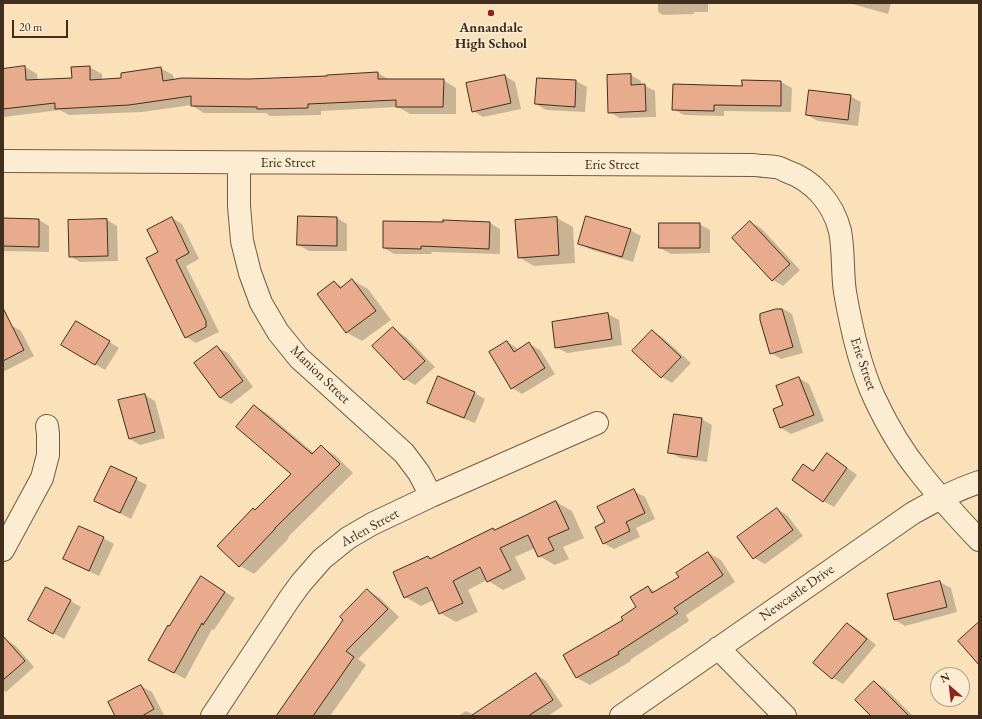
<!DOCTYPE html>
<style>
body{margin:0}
#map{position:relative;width:982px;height:719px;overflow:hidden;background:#fbe1b9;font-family:"EB Garamond",serif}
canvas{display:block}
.frame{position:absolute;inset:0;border:4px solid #422e1d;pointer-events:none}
.north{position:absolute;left:930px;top:667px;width:40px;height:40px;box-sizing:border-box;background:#fcecd2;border:1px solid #b2a08a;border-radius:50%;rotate:332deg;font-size:11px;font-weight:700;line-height:16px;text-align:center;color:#422e1d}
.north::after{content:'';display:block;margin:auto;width:14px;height:18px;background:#8f2418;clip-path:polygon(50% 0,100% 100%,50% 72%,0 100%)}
.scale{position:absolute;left:12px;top:20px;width:56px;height:18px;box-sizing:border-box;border:2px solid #422e1d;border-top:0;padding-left:5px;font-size:12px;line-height:14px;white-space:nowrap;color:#422e1d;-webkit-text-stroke:3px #fcecd2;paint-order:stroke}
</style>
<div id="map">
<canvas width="982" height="719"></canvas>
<div class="frame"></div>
<div class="north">N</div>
<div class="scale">20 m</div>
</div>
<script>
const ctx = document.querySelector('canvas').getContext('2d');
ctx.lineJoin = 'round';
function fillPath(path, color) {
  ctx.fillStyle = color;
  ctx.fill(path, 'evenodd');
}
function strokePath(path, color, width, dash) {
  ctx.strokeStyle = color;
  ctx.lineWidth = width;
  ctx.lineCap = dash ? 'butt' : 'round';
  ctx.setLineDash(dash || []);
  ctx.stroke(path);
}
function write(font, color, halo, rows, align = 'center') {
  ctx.font = font + ' "EB Garamond",serif';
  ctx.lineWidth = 3;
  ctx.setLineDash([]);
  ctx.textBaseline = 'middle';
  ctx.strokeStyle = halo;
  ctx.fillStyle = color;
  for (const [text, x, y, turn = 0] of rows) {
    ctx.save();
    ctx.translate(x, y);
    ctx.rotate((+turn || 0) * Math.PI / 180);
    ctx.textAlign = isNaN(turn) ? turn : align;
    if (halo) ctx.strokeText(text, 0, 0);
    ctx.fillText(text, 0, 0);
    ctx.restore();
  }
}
fillPath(new Path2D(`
 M658,3H708V12H694V14L663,15L658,12Z
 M849,3H891L888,14Z
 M25,67L37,74L38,81L73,79L89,67L102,74V80L122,79L160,68L173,75L174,80H248L328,77L378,73L390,80H443L456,88V114H410L398,107L321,111V115L270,116L266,113H204L191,105L142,112L69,115L60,110L3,117V79Z
 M631,75L641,81V85H644L655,91L656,117L620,118L609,112Z
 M505,76L515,82L521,109L483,117L473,111Z
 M538,79L576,81L587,87L585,112L546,110L536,104Z
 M743,81L781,82L792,88L791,112L724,111V116L684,115L673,109L743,87Z
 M850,96L861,102L858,126L818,121L807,115Z
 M172,218L182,224L199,259L186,266L219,332L196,343L186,337L159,253Z
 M337,218L347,224V251H309L298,245Z
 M557,218L573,227L575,263L534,266L519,257Z
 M3,219L39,220L49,226V252L3,251Z
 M107,220L117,226L118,261L80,262L70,256Z
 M750,222L761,228L800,270L783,286L773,280Z
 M490,223L500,229V254L432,252L431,254H394L384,248Z
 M699,224L710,230V253L671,254L660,248Z
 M630,230L641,236L633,262L589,249L579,243Z
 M352,280L368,289L391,320L362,341L346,332L334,282L343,287Z
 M781,308L792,314L803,353L781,359L771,353L759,315Z
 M608,314L619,320L622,345L567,353L556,347Z
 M11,325L21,331L34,356L3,372V329Z
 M87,328L119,348L105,370L95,364Z
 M395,330L406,337L435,367L415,385L405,379L374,346Z
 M652,331L662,337L691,363L672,383L662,377Z
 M507,342L517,348L519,350L529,344L540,350L555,374L522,394L512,388Z
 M217,347L228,353L253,387L231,404L220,398Z
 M799,378L809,384L824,421L791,434L781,428L774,410L784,406Z
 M474,393L485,399L475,423L439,409L428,403Z
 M144,395L155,401L165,438L140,445L130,439Z
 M255,406L269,415L314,453L321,447L335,455L353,473L288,537L289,538L254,574L240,566L219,546L293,474Z
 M702,419L712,425L707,462L680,458L669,452Z
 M827,454L837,460L857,475L834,507L823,501Z
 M112,467L147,485L131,519L95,500Z
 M634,491L645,497L655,519L636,528L640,537L614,549L603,543L606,523Z
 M556,502L572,511L584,538L563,547L569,559L555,565L539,556L535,548L515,557L526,579L503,590L487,580L468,590L478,612L456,622L440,613L434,600L421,606L405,597L428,557L432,559L493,529L496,530Z
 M777,509L787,515L803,536L765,564L754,558Z
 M103,538L114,544L99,576L75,565L65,559Z
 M708,553L721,560L735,582L686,615L689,621L630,660L631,661L590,685L577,678L564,656L625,621L638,607L648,587L656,592L680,577Z
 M940,582L951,588L957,612L905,626L895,620Z
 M212,584L235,598L214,630L212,629L185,679L160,665L169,627Z
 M47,588L81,607L64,639L40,626Z
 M367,590L380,598L399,617L358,659L366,665L330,716H277Z
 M848,624L858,630L876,645L843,684L833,678Z
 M6,640L16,646L34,667L6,692L3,690V643Z
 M536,674L546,681L563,706L548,716H458L466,711L474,715Z
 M874,682L885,688L913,716H872Z
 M141,686L152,692L164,715L116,716Z`), '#0003');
const building = new Path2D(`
 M25,66L26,80L72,78L71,67L90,66V80L121,78V73L161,67L163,81L182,78L248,79L327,76V75L378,72V79H444L443,107H396V100L308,104V108L257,109V107L191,106V96L129,105L55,109V103L3,109V69Z
 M631,74V85L645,84L646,111L608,113L607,75Z
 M505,75L511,103L472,112L466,83Z
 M537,78L576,80L575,107L535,104Z
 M742,80L781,81V106L714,105V111L672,110L673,84L742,86Z
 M809,90L851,95L848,120L806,115Z
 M298,216L337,217V246L297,245Z
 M586,216L631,229L622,257L578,244Z
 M172,217L189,253L176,260L206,321V327L185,338L146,258L158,252L147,230Z
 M557,217L559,255L518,258L515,220Z
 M3,218L39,219V247L3,246Z
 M107,219L108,256L69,257L68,220Z
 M443,220L490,222L489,249L421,246V249L383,248V221L443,222Z
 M750,221L790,264L772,281L732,238Z
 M659,223H700V248H659Z
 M352,279L376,311L346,333L317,294L334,281L340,288Z
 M3,308L24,350L3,361Z
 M776,309H782L793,347L770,354L760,320V314Z
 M608,313L612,339L555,348L552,322Z
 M76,321L110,341L95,365L61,345Z
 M393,327L425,361L404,380L372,346Z
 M652,330L681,357L661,378L632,351Z
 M507,341L514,352L529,342L545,368L511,389L489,352Z
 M217,346L243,381L220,398L194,363Z
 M438,376L475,392L464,418L427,403Z
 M799,377L814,415L780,428L773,409L783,405L776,386Z
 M145,394L155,432L129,439L118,400Z
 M254,405L312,454L321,445L340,464L275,528V529L239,567L217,546L253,508L255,510L291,474L236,427Z
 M674,414L702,418L697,457L668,453Z
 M827,453L847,468L823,502L792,480L803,464L813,471Z
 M111,466L137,478L120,513L94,501Z
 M634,489L645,513L626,522L630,531L603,544L595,527L605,522L597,507Z
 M556,501L569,529L548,538L554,550L538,557L528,535L500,548L511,570L487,582L480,567L453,581L463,603L439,614L427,587L404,598L393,572L428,556L430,559L493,528L494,530Z
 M777,508L793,530L753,559L737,537Z
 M79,526L104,537L89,571L63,559Z
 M708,552L723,575L674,608L678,613L618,652L619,654L576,678L563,655L623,620L621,617L636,607L630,597L648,586L652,593L679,577L676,573Z
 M201,576L225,592L203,625L202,623L174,673L148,660L168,625L169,626Z
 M940,581L947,607L894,620L887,594Z
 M46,587L71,600L53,634L28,620Z
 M367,589L388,609L346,651L354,657L313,716H276L343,620L340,617Z
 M979,622V665L958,641Z
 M847,623L867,639L832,679L813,663Z
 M3,636L25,661L3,680Z
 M536,673L553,700L528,716H471Z
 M874,681L909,716H871L855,700Z
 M141,685L154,709L142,716H115L108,702Z`);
fillPath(building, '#e8ab8d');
strokePath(building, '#422e1d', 1);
const minor = new Path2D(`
 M3,161L754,165C760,166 768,166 775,167C779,167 782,169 786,171C813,180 833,203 840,231C844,251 842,272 845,292C851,327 859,364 874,397C886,423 903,452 921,474C939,497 959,519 979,540
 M239,163V206L242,241L250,273L261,303L278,332L299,358L404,453L419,473L431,496
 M3,550L42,478L48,455V434L47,426
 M718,648L778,709L785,716
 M212,716L290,598L301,583L322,559L348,538L372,524L431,496L597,423
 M621,716L913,513C934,501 956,490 979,482`);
strokePath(minor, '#705b44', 24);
strokePath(minor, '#fcecd2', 22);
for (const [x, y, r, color] of [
 [491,13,4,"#8f2418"]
]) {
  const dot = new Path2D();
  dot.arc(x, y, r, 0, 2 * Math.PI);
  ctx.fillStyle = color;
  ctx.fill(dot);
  strokePath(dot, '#fcecd2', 1.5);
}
write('bold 14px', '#422e1d', '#fcecd2', [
 ["Annandale",491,28],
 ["High School",491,44]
]);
write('14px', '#422e1d', '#fcecd2', [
 ["Erie Street",288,163],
 ["Erie Street",612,165],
 ["Erie Street",863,364,71],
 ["Manion Street",320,375,44],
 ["Arlen Street",370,528,-29],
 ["Newcastle Drive",797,593,-35]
]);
</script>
